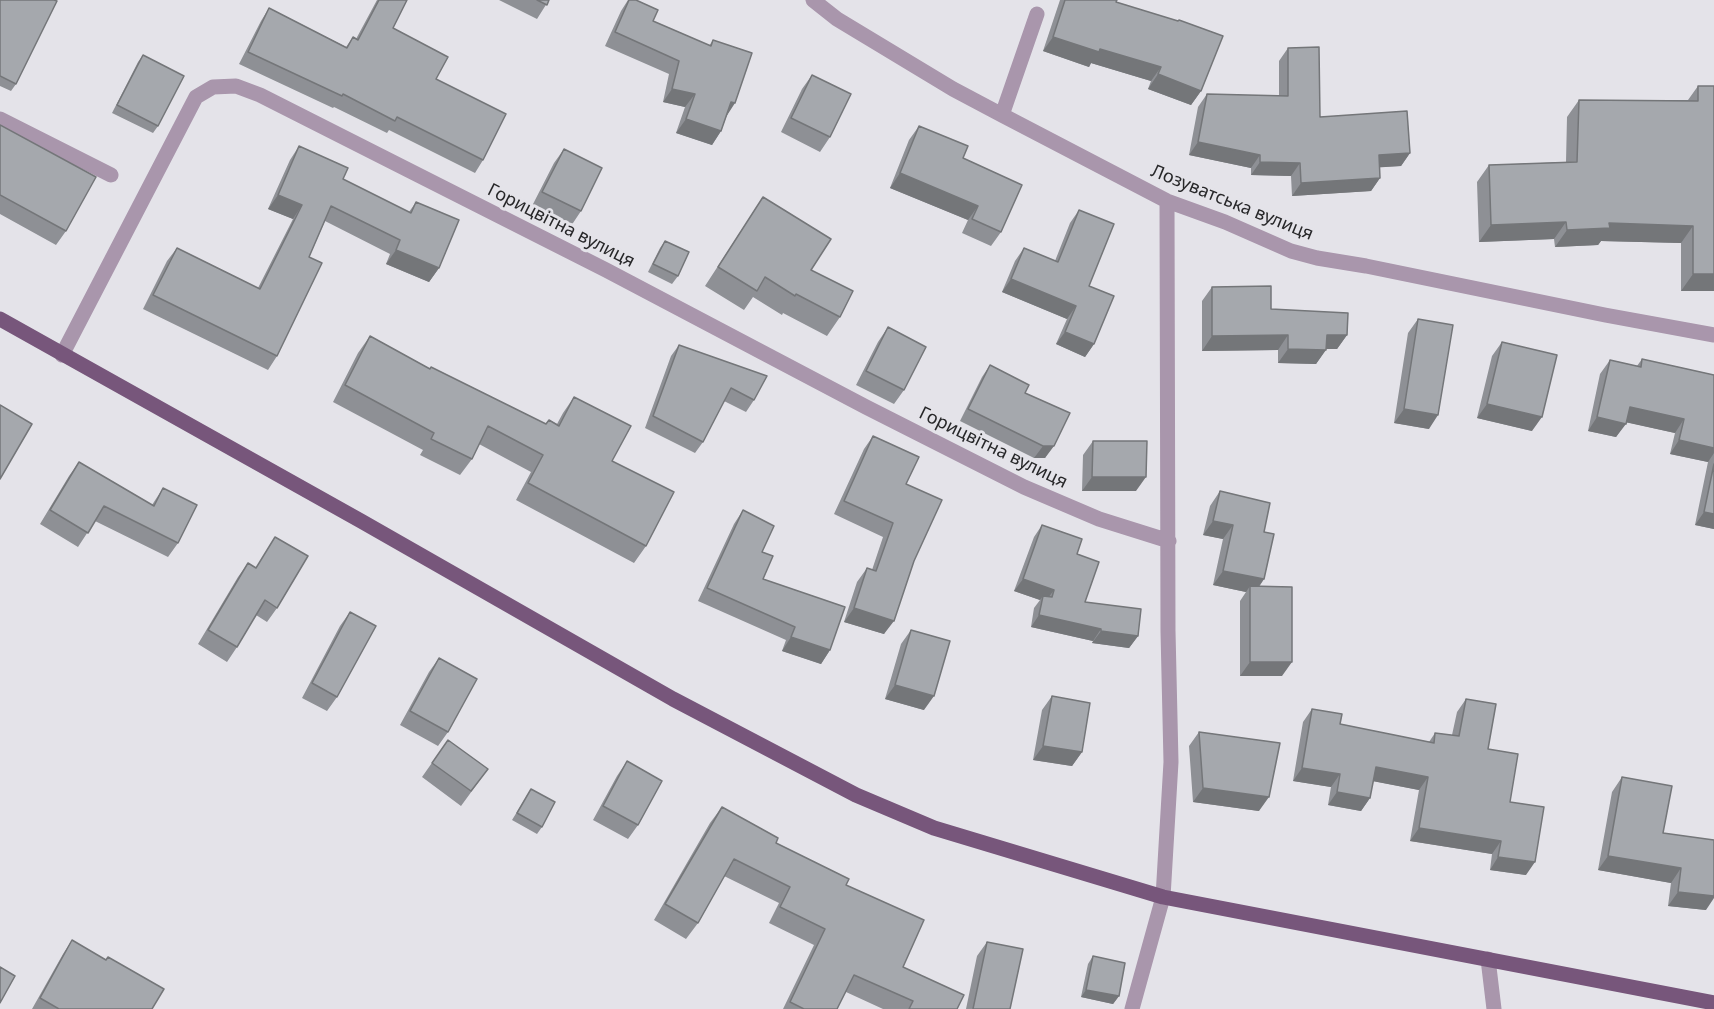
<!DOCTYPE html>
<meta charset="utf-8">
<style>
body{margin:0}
canvas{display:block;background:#e4e3e9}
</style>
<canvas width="1714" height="1009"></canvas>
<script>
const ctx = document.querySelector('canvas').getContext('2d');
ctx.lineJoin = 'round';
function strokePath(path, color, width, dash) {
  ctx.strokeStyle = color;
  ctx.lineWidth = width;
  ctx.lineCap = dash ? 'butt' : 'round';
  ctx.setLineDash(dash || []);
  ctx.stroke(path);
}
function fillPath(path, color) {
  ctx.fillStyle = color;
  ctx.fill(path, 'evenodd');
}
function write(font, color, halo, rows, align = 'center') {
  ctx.font = font + ' "Noto Sans",sans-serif';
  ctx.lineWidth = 6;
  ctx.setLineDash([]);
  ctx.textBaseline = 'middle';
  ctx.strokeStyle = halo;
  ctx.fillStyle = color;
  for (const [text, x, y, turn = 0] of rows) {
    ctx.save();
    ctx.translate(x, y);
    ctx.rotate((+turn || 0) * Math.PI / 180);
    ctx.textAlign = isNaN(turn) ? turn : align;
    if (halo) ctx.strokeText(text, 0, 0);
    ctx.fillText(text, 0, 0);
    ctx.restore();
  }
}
strokePath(new Path2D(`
 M813,0L837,19L953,89L1002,115L1167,201L1225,222L1291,251L1317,258L1366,266L1605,315L1714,335
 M1002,115L1037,14
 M0,119L111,175
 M62,355L196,97L213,87L236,86L260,95L606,270L866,407L1024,487L1099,519L1169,541
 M1488,959L1494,1009
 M1132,1009L1163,897L1171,762L1168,631L1167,201`), '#a996ac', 15);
strokePath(new Path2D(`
 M0,319L361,521L673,699L856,795L934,828L1163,897L1714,1003`), '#77567b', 15);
fillPath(new Path2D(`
 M0,0L16,84L11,91L0,86Z
 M377,0H407L393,28L436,79L483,160L475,173L389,130L387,133L334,107L333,108L239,64L261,21L269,8L346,47L353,37L356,39Z
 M499,0H549L537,19Z
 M628,0H636L653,21L709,46L713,40L727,115L721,131L712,145L676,133L685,107L663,102L669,74L605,46L621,11Z
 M1060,0H1117L1116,2L1201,91L1191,105L1148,89L1151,81L1091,63L1089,67L1043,51Z
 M1288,48L1320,117L1410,153L1401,166L1380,167V178L1371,191L1292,196L1291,176L1251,175V168L1189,155L1198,107L1207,94L1279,96V61Z
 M143,55L158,126L153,133L112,113L138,62Z
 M812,75L830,137L820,152L781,132L802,89Z
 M1698,86L1714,291H1681V243L1601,241L1598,245L1555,247L1554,239L1479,242L1477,182L1489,165L1566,162L1567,117L1579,100H1688Z
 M0,125L66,231L56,245L0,214Z
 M919,126L963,158L1001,232L991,246L962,233L968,220L890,188L909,140Z
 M299,146L343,179L409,212L416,202L439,268L429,282L386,264L390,254L325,221L309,257L277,356L268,370L143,309L167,261L177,248L258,288L293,219L268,209L290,160Z
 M564,149L581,211L571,226L532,206L554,163Z
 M763,197L811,270L840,317L827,336L783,313L782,315L753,297L744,310L705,286Z
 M1079,210L1094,344L1085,357L1056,344L1067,319L1002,292L1015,261L1024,248L1055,261L1070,223Z
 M665,241L678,276L672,284L648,272L660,248Z
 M1212,287L1271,309L1347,335L1337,349H1326L1316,364L1278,363V350L1202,351V301Z
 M1418,319L1429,429L1394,423L1408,333Z
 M888,327L904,390L894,404L856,385L878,342Z
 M370,336L430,369L546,424L549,420L557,424L563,413L574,397L612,461L646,546L634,563L516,500L531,472L479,444L472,459L460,475L420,455L423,450L333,402L358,353Z
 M1502,342L1532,431L1477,418L1492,356Z
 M679,345L754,400L746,412L724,401L703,442L695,453L645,428L671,356Z
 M1642,359L1714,375V529L1695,525L1708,462L1670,454L1675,433L1626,422L1616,437L1588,431L1600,374L1610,360L1637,366Z
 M990,365L1025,393L1070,413L1045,458H1034L960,421L982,377Z
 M873,436L906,484L914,561L884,634L844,622L857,582L867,568L872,570L883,537L834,514L864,449Z
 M1093,441L1136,491H1082L1083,455Z
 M79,462L152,505L163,488L178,543L168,557L95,521L78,547L40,524L69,476Z
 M1220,491L1264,532V579L1259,587L1282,676H1240V601L1246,592L1213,585L1223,539L1203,535L1210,506Z
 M743,510L762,552L763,579L830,650L821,664L782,651L786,640L698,601L734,524Z
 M1042,525L1077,554L1085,602L1138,636L1129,648L1092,643L1093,641L1031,627L1034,608L1040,600L1014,591L1034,537Z
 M275,537L277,608L267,622L256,615L237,647L227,662L198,644L238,577L248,563L256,568Z
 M350,612L337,697L327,711L302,698L340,626Z
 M911,630L924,710L885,699L901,644Z
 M439,658L448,732L438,746L400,725L429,672Z
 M1052,696L1082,752L1072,766L1033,760L1042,710Z
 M1466,699L1510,802L1526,875L1490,870L1492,854L1410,841L1419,790L1373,781L1370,798L1361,811L1328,805L1331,787L1293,781L1303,722L1312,709L1340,724L1429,742L1435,733L1452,735L1457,712Z
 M1199,732L1259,811L1193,802L1189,746Z
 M448,740L488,769L461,806L422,777Z
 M627,761L638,825L628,839L593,820L617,776Z
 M1622,777L1663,833L1706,910L1668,906L1671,883L1598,870L1612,792Z
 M531,789L542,827L537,834L512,820Z
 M722,807L776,843L846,885L903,967L957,1009H883L846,992L837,1009H783L814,945L769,923L779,903L724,876L698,923L686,939L654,920L710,823Z
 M72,940L152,1009H32L63,954Z
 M987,942L1010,1009H966L977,956Z
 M1093,956L1119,996L1113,1004L1081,997L1088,964Z`), '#8e9095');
fillPath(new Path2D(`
 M1053,37L1100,49L1161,67L1151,81L1091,63L1089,67L1043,51Z
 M1158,74L1201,91L1191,105L1148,89Z
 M672,89L695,94L685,107L663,102Z
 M731,102L735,103L726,117Z
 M686,119L721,131L712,145L676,133Z
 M1198,142L1260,155L1251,168L1189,155Z
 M1410,153L1401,166L1370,168L1379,155Z
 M1260,162L1300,163L1291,176L1251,175Z
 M900,173L978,206L968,220L890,188Z
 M1380,178L1371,191L1292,196L1301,183Z
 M278,195L302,205L293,219L268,209Z
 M1566,222L1554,239L1479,242L1491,225Z
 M1609,223L1693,226L1681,243L1601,241L1598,245L1555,247L1567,230Z
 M396,250L439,268L429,282L386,264Z
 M1693,274H1714V291H1681Z
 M1011,279L1076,306L1067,319L1002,292Z
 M1065,332L1094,344L1085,357L1056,344Z
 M1288,335L1278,350L1202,351L1212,336Z
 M1327,335H1347L1337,349H1317Z
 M1288,349L1326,350L1316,364L1278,363Z
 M1487,404L1542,417L1532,431L1477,418Z
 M1630,407L1684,419L1675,433L1620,421Z
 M1404,409L1438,415L1429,429L1394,423Z
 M1597,417L1626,424L1616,437L1588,431Z
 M1679,440L1714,448V453L1708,462L1670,454Z
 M1043,446H1054L1045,458H1034Z
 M1092,477H1146L1136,491H1082Z
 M1704,512L1714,514V529L1695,525Z
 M1213,521L1233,525L1223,539L1203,535Z
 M1223,571L1264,579L1254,593L1250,586L1246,592L1213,585Z
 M1023,579L1054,590L1045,602L1043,596L1040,600L1014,591Z
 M854,608L894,621L884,634L844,622Z
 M1039,615L1101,629L1093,641L1031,627Z
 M1101,631L1138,636L1129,648L1092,643Z
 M791,637L830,650L821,664L782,651Z
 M1250,662H1292L1282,676H1240Z
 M895,685L934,696L924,710L885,699Z
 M1043,746L1082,752L1072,766L1033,760Z
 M1376,767L1428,777L1419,790L1367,780Z
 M1302,768L1340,774L1331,787L1293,781Z
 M1203,788L1269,797L1259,811L1193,802Z
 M1337,792L1370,798L1361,811L1328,805Z
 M1419,828L1501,841L1492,854L1410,841Z
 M1608,856L1681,868L1671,883L1598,870Z
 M1498,857L1535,862L1526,875L1490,870Z
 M1678,892L1714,896V898L1706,910L1668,906Z
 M1086,990L1119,996L1113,1004L1081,997Z`), '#747679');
const building = new Path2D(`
 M0,0H54L57,1L16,84L0,76Z
 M379,0H407L393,28L448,57L436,79L506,114L483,160L397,117L395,121L343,94L342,96L248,52L269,8L347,48L353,37L358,40Z
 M537,0H549L547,5Z
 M629,0H636L658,10L653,21L711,46L713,40L752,53L735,103L731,102L721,131L686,119L695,94L672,89L679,61L615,32Z
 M1065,0H1117L1116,2L1178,21L1179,20L1223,36L1201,91L1158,74L1161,67L1100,49L1099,52L1053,37Z
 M1319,47L1320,117L1407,111L1410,153L1379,155L1380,178L1301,183L1300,163L1260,162V155L1198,142L1207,94L1288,96V48Z
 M143,55L184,76L158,126L117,105Z
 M812,75L851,94L830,137L791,118Z
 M1698,86H1714V274H1693V226L1609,223L1610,228L1567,230L1566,222L1491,225L1489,165L1577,162L1579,100L1698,101Z
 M0,125L96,177L66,231L0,195Z
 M919,126L968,146L963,158L1022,185L1001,232L972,219L978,206L900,173Z
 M299,146L348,168L343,179L411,213L416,202L459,220L439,268L396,250L400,240L331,206L309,257L322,263L277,356L153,295L177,248L260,289L302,205L278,195Z
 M564,149L602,168L581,211L542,192Z
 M763,197L831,239L811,270L853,291L840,317L796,294L795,296L765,277L757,291L718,267Z
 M1079,210L1114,224L1089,286L1114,296L1094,344L1065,332L1076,306L1011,279L1024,248L1058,262Z
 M665,241L689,252L678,276L653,264Z
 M1271,286V309L1348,313L1347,335H1327L1326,350L1288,349V335L1212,336V287Z
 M1418,319L1453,325L1438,415L1404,409Z
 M888,327L926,347L904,390L866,371Z
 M370,336L430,369L431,367L546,424L549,420L559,426L574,397L631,426L612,461L674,492L646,546L528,483L543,455L488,426L472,459L431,439L434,433L345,385Z
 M1502,342L1557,355L1542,417L1487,404Z
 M679,345L767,376L754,400L731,388L703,442L653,416Z
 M1642,359L1714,375V448L1679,440L1684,419L1630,407L1626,424L1597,417L1610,360L1641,367Z
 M990,365L1029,385L1025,393L1070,413L1054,446H1043L968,409Z
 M0,405L32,424L0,479Z
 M873,436L919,457L906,484L942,500L914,561L894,621L854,608L867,568L876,571L893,523L844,501Z
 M1093,441H1147L1146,477H1092Z
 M79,462L154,506L163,488L197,505L178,543L104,506L88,533L50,510Z
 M1714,464V514L1704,512Z
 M1220,491L1270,503L1264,532L1274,534L1264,579L1223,571L1233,525L1213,521Z
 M743,510L774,526L762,552L773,556L763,579L845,607L830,650L791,637L795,627L707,588Z
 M1042,525L1082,539L1077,554L1099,562L1085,602L1141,609L1138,636L1101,631V629L1039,615L1043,596L1052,597L1054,590L1023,579Z
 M275,537L308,556L277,608L265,600L237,647L208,630L248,563L256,568Z
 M1250,586L1292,587V662H1250Z
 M350,612L376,626L337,697L312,683Z
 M911,630L950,641L934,696L895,685Z
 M439,658L477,679L448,732L410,711Z
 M1052,696L1090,703L1082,752L1043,746Z
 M1466,699L1496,704L1488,749L1518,754L1510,802L1544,807L1535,862L1498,857L1501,841L1419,828L1428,777L1376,767L1370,798L1337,792L1340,774L1302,768L1312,709L1342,714L1340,724L1434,743L1435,733L1459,736Z
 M1199,732L1280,743L1269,797L1203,788Z
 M448,740L488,769L471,791L432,763Z
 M627,761L662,781L638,825L603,806Z
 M1622,777L1672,786L1663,833L1714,840V896L1678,892L1681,868L1608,856Z
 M531,789L555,802L542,827L517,813Z
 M722,807L778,838L776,843L849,879L846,885L924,920L903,967L964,995L957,1009H909L913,1001L854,975L837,1009H804L790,1002L825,929L780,907L790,887L734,859L698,923L665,904Z
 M72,940L106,960L108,957L164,989L152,1009H59L40,998Z
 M987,942L1023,949L1010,1009H973Z
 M1093,956L1125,963L1119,996L1086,990Z
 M0,967L15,976L0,1003Z`);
fillPath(building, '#a5a8ad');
strokePath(building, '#747679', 1.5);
write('18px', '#272729', '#e4e3e9', [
 ["Лозуватська вулиця",1232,203,22],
 ["Горицвітна вулиця",561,226,27],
 ["Горицвітна вулиця",993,448,26]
]);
</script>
